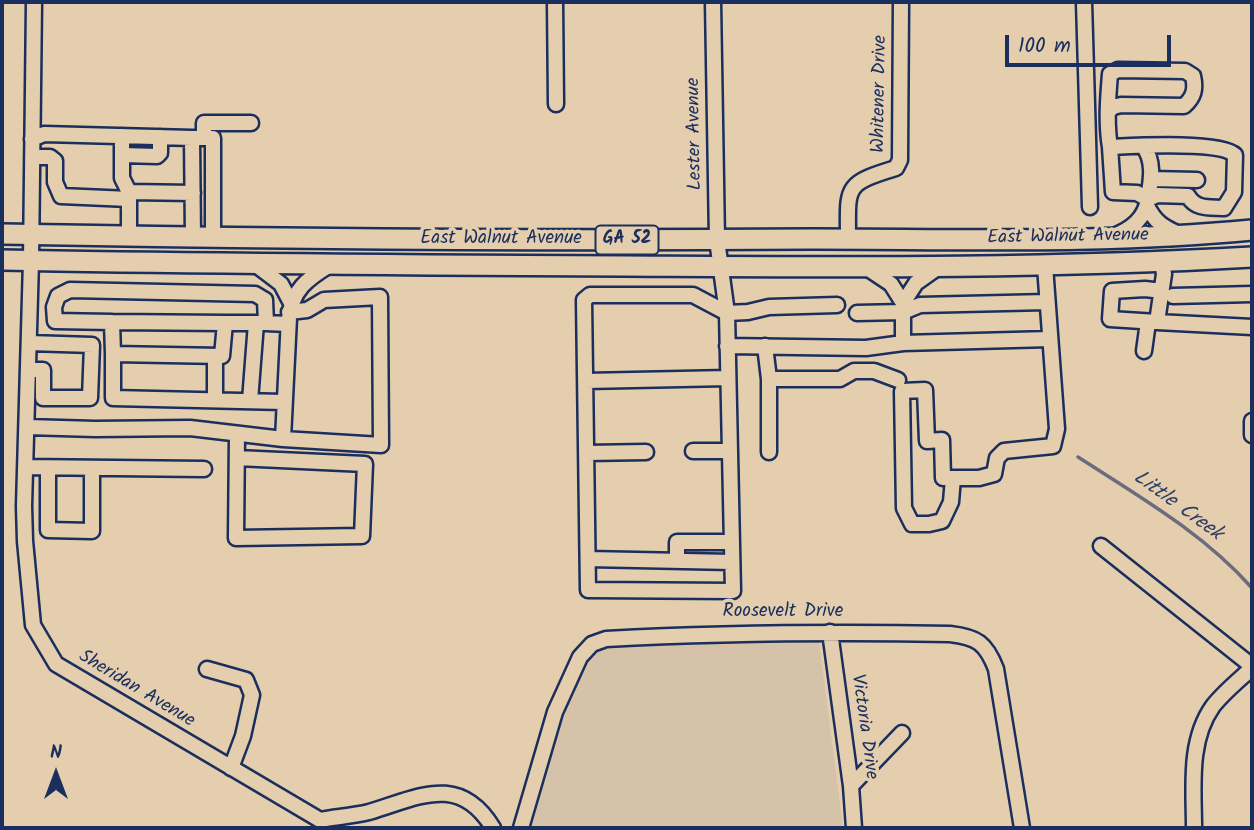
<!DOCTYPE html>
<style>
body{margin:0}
#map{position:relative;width:1254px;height:830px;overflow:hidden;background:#e4ceae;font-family:Kalam,sans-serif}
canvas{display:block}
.frame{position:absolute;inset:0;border:4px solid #1b2f5e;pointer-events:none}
.north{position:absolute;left:21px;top:739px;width:70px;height:70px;-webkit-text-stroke:5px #e4ceae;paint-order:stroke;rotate:0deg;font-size:19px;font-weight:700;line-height:28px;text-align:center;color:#1b2f5e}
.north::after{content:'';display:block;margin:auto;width:24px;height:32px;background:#1b2f5e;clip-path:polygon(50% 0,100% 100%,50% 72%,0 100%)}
.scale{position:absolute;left:1005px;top:35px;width:166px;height:32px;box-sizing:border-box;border:4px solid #1b2f5e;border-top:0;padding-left:9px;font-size:21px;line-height:24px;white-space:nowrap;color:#1b2f5e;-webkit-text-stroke:5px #e4ceae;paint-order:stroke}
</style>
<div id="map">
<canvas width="1254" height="830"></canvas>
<div class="frame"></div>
<div class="north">N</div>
<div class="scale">100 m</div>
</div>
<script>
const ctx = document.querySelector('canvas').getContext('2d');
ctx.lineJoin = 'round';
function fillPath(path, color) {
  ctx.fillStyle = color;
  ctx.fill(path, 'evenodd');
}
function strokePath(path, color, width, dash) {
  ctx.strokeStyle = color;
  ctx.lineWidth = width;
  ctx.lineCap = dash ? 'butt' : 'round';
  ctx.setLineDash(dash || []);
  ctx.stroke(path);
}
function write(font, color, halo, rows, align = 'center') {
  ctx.font = font + ' Kalam,sans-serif';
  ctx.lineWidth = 7;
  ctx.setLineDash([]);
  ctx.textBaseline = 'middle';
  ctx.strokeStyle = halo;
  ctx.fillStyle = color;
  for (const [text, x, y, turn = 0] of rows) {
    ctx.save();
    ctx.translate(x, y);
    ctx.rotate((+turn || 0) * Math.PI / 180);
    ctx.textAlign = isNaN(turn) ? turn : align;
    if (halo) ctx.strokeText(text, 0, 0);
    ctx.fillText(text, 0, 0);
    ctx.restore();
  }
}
fillPath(new Path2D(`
 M819,641L843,828H525L577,670L604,646Z`), '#d5c2a8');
strokePath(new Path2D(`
 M1078,457C1140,497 1203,533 1252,588`), '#6b6d7e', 3.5);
const minor = new Path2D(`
 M34,2L31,261L24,506L25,541L33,625L56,664L320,820C336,817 353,816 369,812C417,798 459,772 493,828
 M555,2L556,104
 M713,2L717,240L727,313L733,591L588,590L584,300L590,295H693L727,313L748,312L769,307L837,305
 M1084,2L1090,207
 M1108,112L1113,107L1121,105L1184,106C1194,97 1196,89 1193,76L1185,71L1118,70L1110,74C1108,98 1106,123 1110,147C1134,146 1220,141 1235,155L1234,192L1224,208C1210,207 1196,210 1188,196L1157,195L1148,199C1145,219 1131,229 1114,236
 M122,136V178L129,192
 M192,138H213V238
 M204,138V123H251
 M32,139L44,134L192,138L193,237
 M1110,147L1113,192L1137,193L1148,199C1151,181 1155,161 1143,146
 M122,155L157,156L160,153V137
 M32,157H50L55,161V182L61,196L129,199
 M1151,179L1197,180
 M1147,206C1155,222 1163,227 1179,234
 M129,236V192L193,193
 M848,239C848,187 843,184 896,168L900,160L901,2
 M1162,262L1164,274L1157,322L1252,327
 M256,265L281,284L291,303
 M864,266L891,284L903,303V343L1050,339
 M1173,296L1252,294
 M903,303L916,283L940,266
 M289,312L307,310L324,300L380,297L381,445L283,439L289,318C292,290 307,279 330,265
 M857,313L903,312L920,305L1047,302
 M112,322L225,323
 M1157,322L1110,319L1112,291L1145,289L1162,291
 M266,323H225L222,356L113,354L112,322L55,321L54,307L58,296L70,290L255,294L265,300L266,323L288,324
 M727,346L866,348L903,343
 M765,346L769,379H840L854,371H874L898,380
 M1144,351L1148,322
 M113,354V398L283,402
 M28,370H43V398H90L92,345L29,343
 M769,379V452
 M586,381L728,378
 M215,400V356
 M250,401L256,323
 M1252,421V435
 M27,427L95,429L190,428L283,439
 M693,451H729
 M587,453L646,452
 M237,458L365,464L362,536L236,538L237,435
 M25,467L204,469
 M48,468V530L92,531V468
 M953,478L951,502L942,521L929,524H912L904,508L902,391L925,390L927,441L942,440L943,478H979L994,474L997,458L1004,451L1053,446L1057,429L1045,266
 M1101,546L1252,666
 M588,559L732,562
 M677,561V542H732
 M830,632L851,786L854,828
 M207,669L246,680L252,695L243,736L231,768
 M851,786L902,733
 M521,828L555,712L580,657L592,644L606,639C721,633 835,632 950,634C977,637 986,643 996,669L1022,828
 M1194,828C1194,788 1188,741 1213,706C1224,692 1239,680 1252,668`);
const major = new Path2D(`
 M2,234C272,239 542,241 813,239C959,239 1106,244 1252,230
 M2,260C209,264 416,265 624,266C833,267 1043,269 1252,257`);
strokePath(minor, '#1b2f5e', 19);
strokePath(major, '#1b2f5e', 24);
strokePath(minor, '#e4ceae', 14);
strokePath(major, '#e4ceae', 19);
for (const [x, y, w] of [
 [627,240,63]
]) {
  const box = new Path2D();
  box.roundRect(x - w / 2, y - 14.5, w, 29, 5);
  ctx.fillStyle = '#e4ceae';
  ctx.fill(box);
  strokePath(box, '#1b2f5e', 2);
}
write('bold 18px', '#1b2f5e', null, [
 ["GA 52",627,240]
]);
write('19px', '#1b2f5e', '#e4ceae', [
 ["Whitener Drive",881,94,-89],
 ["Lester Avenue",696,134,-91],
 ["East Walnut Avenue",1068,238,-1],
 ["East Walnut Avenue",501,240],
 ["Roosevelt Drive",783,613],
 ["Sheridan Avenue",136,690,31],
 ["Victoria Drive",863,727,82]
]);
write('italic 21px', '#2f3f66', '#e4ceae', [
 ["Little Creek",1177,507,36]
]);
</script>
